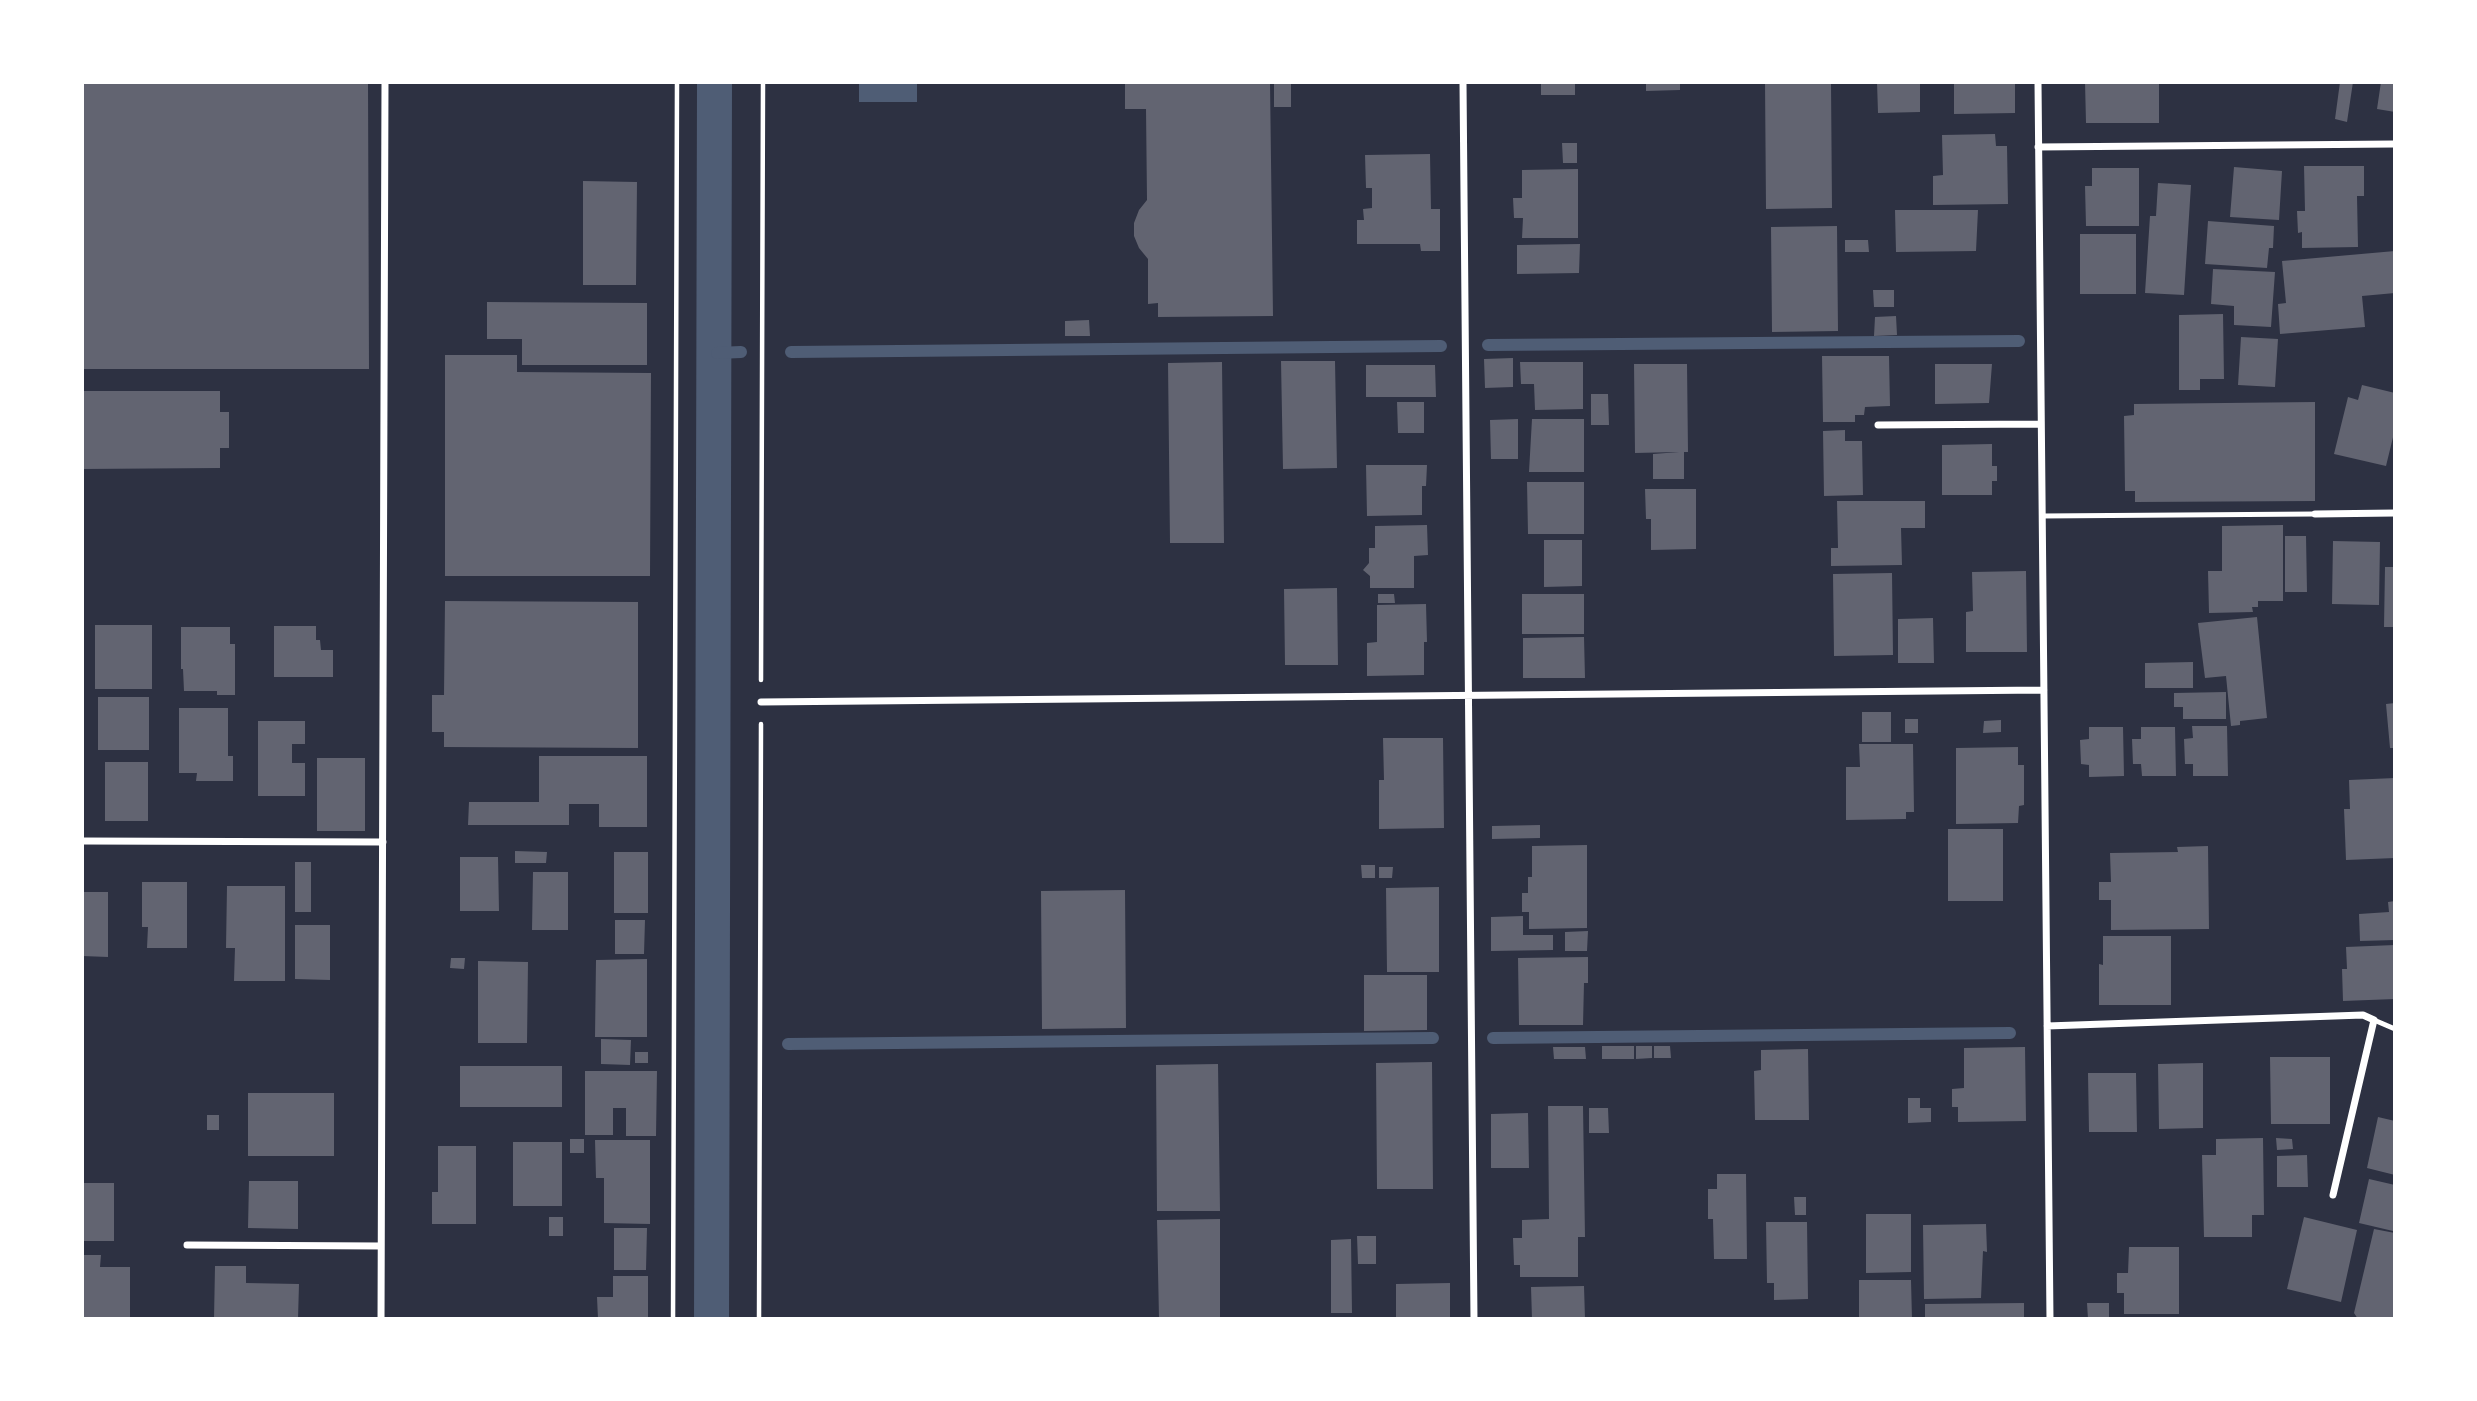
<!DOCTYPE html>
<style>
body{margin:0}
#map{position:relative;width:2477px;height:1401px;overflow:hidden;background:#2d3142;font-family:"Sofia Sans Condensed",sans-serif}
canvas{display:block}
.frame{position:absolute;inset:0;border:84px solid #fff;pointer-events:none}
</style>
<div id="map">
<canvas width="2477" height="1401"></canvas>
<div class="frame"></div>
</div>
<script>
const ctx = document.querySelector('canvas').getContext('2d');
ctx.lineJoin = 'round';
function fillPath(path, color) {
  ctx.fillStyle = color;
  ctx.fill(path, 'evenodd');
}
function strokePath(path, color, width, dash) {
  ctx.strokeStyle = color;
  ctx.lineWidth = width;
  ctx.lineCap = dash ? 'butt' : 'round';
  ctx.setLineDash(dash || []);
  ctx.stroke(path);
}
fillPath(new Path2D(`
 M697,82H732L729,1319H694Z
 M859,82H917V102H859Z`), '#4f5d75');
strokePath(new Path2D(`
 M1488,345L2019,341
 M791,352L1441,346
 M717,353L741,352
 M1493,1038L2010,1033
 M788,1044L1433,1038`), '#4f5d75', 12);
fillPath(new Path2D(`
 M82,82H368L369,369H82Z
 M1125,82H1270L1273,316L1158,317V303L1148,304V259L1139,248L1134,236V223L1139,210L1147,200L1146,109H1125Z
 M1274,82H1291V107H1274Z
 M1541,82H1575V95H1541Z
 M1646,82H1680V90L1646,91Z
 M1765,82H1831L1832,208L1766,209Z
 M1877,82H1920V112L1878,113Z
 M1954,82H2015V113L1954,114Z
 M2085,82H2159V123H2086Z
 M2340,82H2353L2347,122L2335,119Z
 M2381,82H2395V112L2377,109Z
 M1995,134L1996,146H2007L2008,204L1933,205V176L1943,175L1942,135Z
 M1562,143H1577V163H1563Z
 M1430,154L1431,209H1440V251H1421L1420,244H1357V220H1364L1363,209L1372,208V188H1366L1365,155Z
 M2304,166H2364V196H2357L2358,247L2302,248V232L2298,233L2297,211H2305Z
 M2234,167L2282,171L2279,220L2230,217Z
 M2092,168H2139V226H2086L2085,186H2092Z
 M1578,169V238H1522L1523,218H1514L1513,198H1522V170Z
 M583,181L637,182L636,285H583Z
 M2158,183L2191,185L2184,295L2145,293L2150,216H2156Z
 M1895,210H1978L1976,251L1896,252Z
 M2208,221L2274,226L2273,248H2269L2267,268L2205,264Z
 M1837,226L1838,331L1772,332L1771,227Z
 M2080,234H2136V294H2080Z
 M1845,240H1868L1869,252H1845Z
 M1580,244L1579,273L1517,274V245Z
 M2395,251V293L2362,296L2365,327L2280,334L2278,304L2286,303L2282,261Z
 M2213,269L2275,272L2271,327L2234,325V306L2211,304Z
 M1873,290H1894V307H1874Z
 M487,302L647,303V365H522V339H487Z
 M2223,314L2224,379H2200V390H2179V315Z
 M1896,316L1897,335L1874,336L1875,317Z
 M1089,320L1090,336H1065V321Z
 M2241,337L2278,339L2275,387L2238,385Z
 M445,355H517V372L651,373L650,576H445Z
 M1822,356H1889L1890,406L1865,407L1864,415H1855V422H1823Z
 M1513,358V387L1485,388L1484,359Z
 M1281,361H1335L1337,468L1283,469Z
 M1222,362L1224,543H1170L1168,363Z
 M1520,362H1583V409L1535,410L1534,384H1521Z
 M1634,364H1687L1688,452H1684V479H1653V454L1679,452L1635,453Z
 M1935,364H1992L1989,403L1935,404Z
 M1366,365H1435L1436,397H1366Z
 M2362,385L2395,393V429L2386,466L2334,454L2348,397L2358,400Z
 M82,391H220V412H229V448H220V468L82,469Z
 M1591,394H1608L1609,425H1591Z
 M1397,402H1424V433H1398Z
 M2315,402V501L2135,502V491H2125L2124,416L2134,415V404Z
 M1518,419V459H1491L1490,420Z
 M1532,419H1584V472H1529Z
 M1845,430V441H1862L1863,495L1824,496L1823,431Z
 M1992,444V466H1997V481H1992V495H1942V445Z
 M1366,465H1427L1426,486H1422V515L1367,516Z
 M1527,482H1584V534H1528Z
 M1645,489H1696V549L1651,550V519H1646Z
 M1837,501H1925V528H1901L1902,565L1831,566V548H1838Z
 M1427,525L1428,555L1414,556V588H1370V576L1363,570L1369,563V548H1375V526Z
 M2283,525V601H2258V607H2252L2253,612L2209,613L2208,571H2222V526Z
 M2285,536H2306L2307,592H2285Z
 M1544,540H1582V586L1544,587Z
 M2333,541L2380,542L2379,605L2332,604Z
 M2385,567H2395V627H2384Z
 M2026,571L2027,652H1966V612L1973,611L1972,572Z
 M1892,573L1893,655L1834,656L1833,574Z
 M1337,588L1338,665H1285L1284,589Z
 M1378,594H1394L1395,603H1378Z
 M1522,594H1584V634H1522Z
 M445,601L638,602V748L444,747V732H432V695H444Z
 M1426,604L1427,642H1424V675L1367,676V643L1377,642V605Z
 M2257,617L2267,718L2240,721V725L2231,726L2226,676L2205,678L2198,623Z
 M1933,618L1934,663H1898V619Z
 M95,625H152V689H95Z
 M274,626H316V640H320L321,650H333V677H274Z
 M181,627H230V644H235V695H217V691H184L183,669H181Z
 M1584,637L1585,678H1523V638Z
 M2193,662V688H2145V663Z
 M2226,692V719H2183V707H2174V693Z
 M98,697H149V750H98Z
 M2395,703V748H2390L2386,704Z
 M179,708H228V756H233V781H196L197,773H179Z
 M1862,712H1891V742H1862Z
 M1905,719H1918V733H1905Z
 M2001,720V732L1983,733L1984,721Z
 M258,721H305V744H292V763H305V796H258Z
 M2192,726H2227L2228,776H2193V764H2185L2184,739L2193,738Z
 M2089,727H2123L2124,776L2089,777V765L2081,764L2080,740L2089,739Z
 M2141,727H2175L2176,776H2142L2141,764H2133L2132,739H2141Z
 M1383,738H1443L1444,828L1379,829V780H1384Z
 M1859,744H1913L1914,812H1906V819L1846,820V767H1860Z
 M2018,747V765H2024V805L2019,806L2018,823L1956,824V748Z
 M539,756H647V827H599V804H569V825H468L469,802H539Z
 M317,758H365V831H317Z
 M105,762H148V821H105Z
 M2395,778V858L2346,860L2344,809H2350L2349,780Z
 M1540,825V838L1492,839V826Z
 M1948,829H2003V901H1948Z
 M1587,845V928L1529,929V912H1522V893H1528V877H1532V846Z
 M2208,846L2209,929L2111,930V900H2099V882H2111L2110,853L2178,852L2177,847Z
 M515,851L547,852L546,863H515Z
 M614,852H648V913H614Z
 M460,857H498L499,911H460Z
 M295,862H311V912H295Z
 M1361,865H1375V878H1362Z
 M1379,867H1393L1392,878H1379Z
 M533,872H568V930H532Z
 M142,882H187V948H147L148,927H142Z
 M227,886H285V981H234L235,948H226Z
 M1439,887V972H1387L1386,888Z
 M1125,890L1126,1028L1042,1029L1041,891Z
 M82,892H108V957L82,956Z
 M2395,901V940L2360,941L2359,914L2389,912L2388,902Z
 M1523,916V935H1553V950L1491,951V917Z
 M615,920H645L644,954H615Z
 M295,925H330V980L295,979Z
 M1588,931L1587,951H1565V932Z
 M2103,936H2171V1005H2099V964L2103,965Z
 M2395,945V999L2343,1001L2342,969H2347L2346,947Z
 M1588,957V983H1584L1583,1025H1519L1518,958Z
 M451,958H465L464,969L450,968Z
 M647,959V1037H595L596,960Z
 M478,961L528,962L527,1043H478Z
 M1364,975H1427V1030L1364,1031Z
 M601,1039L631,1040L630,1065L601,1064Z
 M1602,1046H1634V1059H1602Z
 M1636,1046H1652V1058L1636,1059Z
 M1654,1046H1670L1671,1058H1654Z
 M1553,1047H1585L1586,1059H1554Z
 M2025,1047L2026,1121L1958,1122V1107H1952V1089L1964,1088V1048Z
 M1808,1049L1809,1120H1755L1754,1071L1761,1070V1050Z
 M635,1052H648V1063H635Z
 M2270,1057H2330V1124H2271Z
 M1432,1062L1433,1189H1377L1376,1063Z
 M2203,1063V1128L2159,1129L2158,1064Z
 M1218,1064L1220,1211H1157L1156,1065Z
 M460,1066H562V1107H460Z
 M585,1071H657L656,1136H626V1108H613V1135H585Z
 M2088,1073H2136L2137,1132H2089Z
 M248,1093H334V1156H248Z
 M1908,1098H1920V1108H1931V1122L1908,1123Z
 M1548,1106H1583L1585,1237H1578V1277H1520V1265H1514L1513,1238H1522V1220L1549,1219Z
 M1589,1108H1608L1609,1133H1589Z
 M1528,1113L1529,1168H1491V1114Z
 M207,1115H219V1130H207Z
 M2378,1117L2395,1121V1175L2367,1168Z
 M2263,1138L2264,1215H2252V1237H2204L2202,1155H2216V1139Z
 M2276,1138L2292,1139L2293,1149L2277,1150Z
 M570,1139H584V1153H570Z
 M595,1140H650V1224L604,1223V1178H596Z
 M513,1142H562V1206H513Z
 M438,1146H476V1224H432V1192H438Z
 M2307,1155L2308,1187H2277V1156Z
 M1717,1174H1746L1747,1259H1714L1713,1219H1708V1189H1717Z
 M2369,1179L2395,1185L2393,1231L2359,1223Z
 M249,1181H298V1229L248,1228Z
 M82,1183H114V1241H82Z
 M1794,1197H1806V1215H1795Z
 M1866,1214H1911V1272L1866,1273Z
 M549,1217H563V1236H549Z
 M2304,1217L2357,1230L2341,1302L2287,1289Z
 M1220,1219V1319H1159L1157,1220Z
 M1766,1222H1807L1808,1299L1774,1300V1283H1767Z
 M1986,1224L1987,1252L1983,1251L1981,1298L1924,1299L1923,1225Z
 M614,1228H647L646,1270H614Z
 M2374,1229L2395,1233V1319H2358L2354,1313Z
 M1357,1236H1376V1264H1358Z
 M1351,1239L1352,1313H1331V1240Z
 M2129,1247H2179V1314H2124V1293H2117V1273H2128Z
 M82,1255H101L100,1267H130V1319H82Z
 M215,1266H246V1283L299,1284L298,1319H214Z
 M613,1276H648V1319H598L597,1297H613Z
 M1859,1280H1911L1912,1319H1859Z
 M1450,1283V1319H1396V1284Z
 M1584,1286L1585,1319H1532L1531,1287Z
 M2024,1303V1319H1925V1304Z
 M2087,1303H2109V1319H2088Z`), '#626471');
strokePath(new Path2D(`
 M761,680L763,82
 M673,1319L677,82
 M759,1319L761,724`), '#fff', 4.5);
strokePath(new Path2D(`
 M2042,516L2315,514
 M2374,1020L2395,1029`), '#fff', 5);
strokePath(new Path2D(`
 M1463,82L1474,1319
 M2038,82L2050,1319
 M2038,147L2395,144
 M1878,425L2041,424
 M2315,514L2395,513
 M761,702L2044,690
 M82,841L383,842
 M2047,1026L2363,1015L2374,1020L2333,1195
 M187,1245L381,1246
 M381,1319L385,82`), '#fff', 7);
</script>
